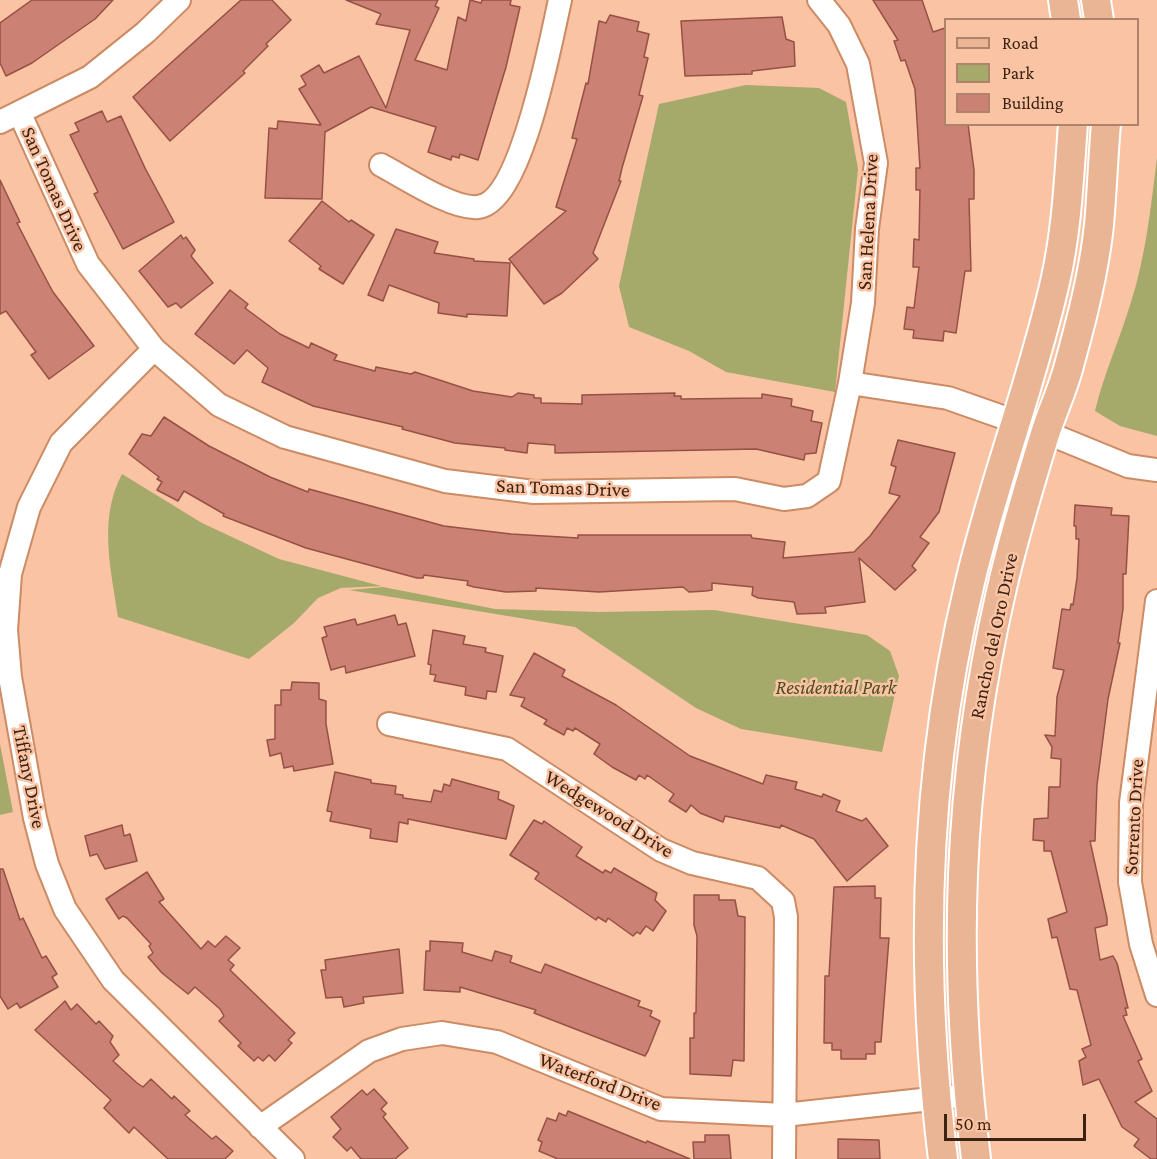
<!DOCTYPE html>
<style>
body{margin:0}
#map{position:relative;width:1157px;height:1159px;overflow:hidden;background:#fac3a3;font-family:"Crimson Pro",serif}
canvas{display:block}
.legend{position:absolute;left:944px;top:18px;width:195px;height:108px;box-sizing:border-box;background:#fac3a3;border:2px solid #ae8369;margin:0;padding:8px 10px;list-style:none;font-size:18px;color:#3c2212}
.legend li{display:flex;align-items:center;gap:12px;height:30px}
.legend b{width:30px;border:2px solid #ae8369}
.scale{position:absolute;left:944px;top:1114px;width:142px;height:27px;box-sizing:border-box;border:3px solid #3c2212;border-top:0;padding-left:8px;font-size:18px;line-height:21px;white-space:nowrap;color:#3c2212;-webkit-text-stroke:4px #fac3a3;paint-order:stroke}
</style>
<div id="map">
<canvas width="1157" height="1159"></canvas>
<ul class="legend">
<li><b style="height:8px;background:#e9b594"></b>Road</li>
<li><b style="height:16px;background:#a5a969"></b>Park</li>
<li><b style="height:16px;background:#cb8173"></b>Building</li>
</ul>
<div class="scale">50 m</div>
</div>
<script>
const ctx = document.querySelector('canvas').getContext('2d');
ctx.lineJoin = 'round';
function fillPath(path, color) {
  ctx.fillStyle = color;
  ctx.fill(path, 'evenodd');
}
function strokePath(path, color, width, dash) {
  ctx.strokeStyle = color;
  ctx.lineWidth = width;
  ctx.lineCap = dash ? 'butt' : 'round';
  ctx.setLineDash(dash || []);
  ctx.stroke(path);
}
function write(font, color, halo, rows, align = 'center') {
  ctx.font = font + ' "Crimson Pro",serif';
  ctx.lineWidth = 5;
  ctx.setLineDash([]);
  ctx.textBaseline = 'middle';
  ctx.strokeStyle = halo;
  ctx.fillStyle = color;
  for (const [text, x, y, turn = 0] of rows) {
    ctx.save();
    ctx.translate(x, y);
    ctx.rotate((+turn || 0) * Math.PI / 180);
    ctx.textAlign = isNaN(turn) ? turn : align;
    if (halo) ctx.strokeText(text, 0, 0);
    ctx.fillText(text, 0, 0);
    ctx.restore();
  }
}
fillPath(new Path2D(`
 M746,85L819,88L846,102L858,169L835,392L726,372L689,351L629,327L619,286L659,104Z
 M1157,158V436L1120,426L1095,411C1104,373 1120,339 1131,302C1146,256 1151,205 1157,158Z
 M122,474L202,523L279,559L381,586L341,588L318,598L294,623L249,659L118,617C111,569 98,519 122,474Z
 M383,587L495,609L599,612L714,610L867,635L890,651L899,676L882,752L741,729L696,708L575,627L349,590Z
 M0,744L13,812L0,815Z`), '#a5a969');
const building = new Path2D(`
 M32,0H113L95,19L32,63L6,76L0,63V23Z
 M241,0H272L291,20L266,44L268,46L243,71L245,73L170,141L133,97Z
 M346,0H438L435,6L439,8L415,60L447,70L458,17L466,21L470,0L481,3L482,0H511L510,5L520,7L506,67L478,160L460,154L459,158L452,156L451,160L428,152L436,127L371,107L325,132L322,199L265,198L269,128L277,129L278,121L321,125L299,89L306,85L301,76L319,65L324,73L359,56L386,108L410,30L376,24L381,14Z
 M873,0H922L933,32L945,28V124H968L974,170V199H969L971,271H965L956,333L944,331L943,341L913,338L914,330L904,329L907,307L914,308L919,267H913L914,239L919,240L920,190H916V168H920L915,89L905,60L901,61L894,41L898,40Z
 M610,15L639,22L637,31L649,34L644,57L648,58L639,95L643,96L622,168L619,181H621L593,253L598,259L562,293L544,304L509,259L566,211L556,207L577,139L572,138L586,83L588,84L599,21L606,23Z
 M782,17L786,39L794,42L795,66L752,71V74L685,76L681,21Z
 M102,111L107,122L121,116L145,168L174,222L123,249L94,194L98,192L70,135L79,131L75,123Z
 M0,180L20,222L17,223L38,264L53,292L94,346L49,379L31,355L36,352L6,311L0,314Z
 M322,201L349,222L351,220L374,235L343,284L319,269L321,266L289,241Z
 M396,229L438,242L434,253L474,259V261L510,263L507,316L467,314V317L438,313L439,303L389,285L383,301L368,295Z
 M181,235L183,239L186,237L195,250L191,256L213,283L181,308L176,303L168,307L139,271Z
 M230,290L248,304L245,308L280,334L309,348L311,343L337,355L334,360L375,371L376,367L411,374L415,372L473,391L512,397L518,393L534,395V398H541V403L582,404V395L675,393L674,396H681V399L762,398V394L792,399L791,406L813,411L811,421L822,423L816,453L805,454L804,460L756,449L555,453V445L528,443L527,453L505,450V448L455,443L402,429L403,427L313,406L262,382L268,368L247,350L234,364L195,334Z
 M164,417L209,446L270,477L308,492L309,489L444,526L511,534L578,538V535H751L752,538L785,542L783,558L854,552L870,536L900,496L889,493L896,467L891,465L898,440L955,453L939,512L920,537L929,543L912,566L916,570L895,590L859,558L865,602L825,607L826,613L797,614L794,602L758,598L752,595L753,587L712,583V590L706,591L689,592L683,587L599,592L536,588V591L506,592L474,587L467,585L468,581L424,575L423,578H417L306,548L223,516L224,514L184,491L178,501L157,490L162,482L157,479L159,477L129,454L142,434L151,436Z
 M1075,505L1112,508L1111,515L1129,516L1126,574H1123V609L1118,643H1120L1108,699L1097,785L1095,841H1090L1107,918V925L1095,928L1100,960L1113,956L1117,963L1128,1008H1125L1127,1015L1123,1016L1142,1059L1138,1061L1152,1091L1135,1102L1157,1119V1159H1151L1134,1146L1139,1139L1122,1127L1099,1079L1083,1085L1079,1061L1086,1057L1082,1049L1091,1045L1077,990L1070,989L1057,937L1052,938L1048,919L1067,912L1051,851H1044V841L1033,840L1034,819L1048,818L1049,787H1060L1061,759L1051,758L1052,747L1045,735L1055,736L1057,697L1064,670L1053,668L1062,609L1070,610L1071,604L1073,605L1077,578L1079,539H1076V526H1074Z
 M395,615L398,625L406,623L415,656L346,673L345,666L331,670L322,638L327,636L324,627L355,619L357,625Z
 M433,630L465,636L463,644L486,648L485,652L503,656L496,692L487,691L486,699L465,695L466,687L434,681L436,675L430,674L431,665L428,664Z
 M534,653L565,670L562,676L616,705L690,756L763,784L766,775L797,782L795,789L822,797L823,794L840,801L836,811L862,821L866,818L888,846L847,881L814,839L781,825L780,828L725,816L723,822L700,813L691,805L686,812L669,801L674,794L647,775L645,779L639,775L636,780L612,767L594,754L600,744L575,728L573,731L567,728L564,735L544,724L547,720L521,706L525,698L510,695Z
 M292,682L319,683V699L326,701V724L333,764L294,771L293,766L284,768L281,753L270,756L267,740L275,739V705H281V690H291Z
 M335,772L371,780V783L396,786L395,794L403,795V798L431,802L434,790L442,792L444,784L450,786L452,779L499,792L498,799L514,806L506,839L408,819V824L399,822L397,842L370,838L371,829L330,821L332,812L327,811Z
 M534,820L542,824L544,821L582,847L576,856L603,873L605,870L611,873L614,868L657,893L655,900L666,911L653,931L646,926L640,934L637,932L633,936L608,918L606,922L598,917L596,920L535,879L539,873L510,855Z
 M122,825L124,836L130,834L137,861L105,869L97,854L90,856L85,836Z
 M0,869H3L20,920L23,918L42,958L46,956L57,974L52,977L58,987L20,1008L17,1003L8,1009L0,996Z
 M147,872L164,899L159,902L201,949L208,941L215,947L226,936L240,948L228,960L234,965L230,970L295,1033L288,1040L292,1043L275,1061L269,1055L263,1061L258,1057L254,1061L238,1046L241,1043L219,1021L224,1016L220,1009L195,987L188,994L162,973L148,957L153,953L149,946L151,944L127,918L123,916L119,919L106,899Z
 M875,886V898H881L880,938H889L881,1042H875V1054H866V1059H841V1050H832V1043H824L825,976H829L834,887Z
 M694,895H719V900H735L738,916L745,917L744,1061L733,1060L731,1076L690,1074V1038H694V1013H696L697,936L694,925Z
 M430,941L463,943L462,952L492,961L495,951L512,956L510,962L541,973L545,964L640,1001L638,1006L652,1011L650,1016L660,1021L648,1051L645,1056L534,1013L536,1010L460,987V992L424,990L426,951H430Z
 M399,949L403,993L363,997L364,1003L344,1007L342,997L326,998L321,970H326L325,960Z
 M65,1001L71,1010L77,1004L96,1024L99,1021L113,1036L110,1042L119,1055L113,1061L137,1083L143,1087L151,1079L172,1099L174,1096L190,1111L185,1115L212,1139L216,1136L233,1151L225,1159H168L134,1127L129,1133L104,1108L111,1100L35,1030Z
 M374,1089L387,1103L381,1109L386,1114L383,1117L408,1148L395,1159H361L351,1147L347,1151L333,1137L341,1129L331,1117L362,1090L367,1095Z
 M568,1111L646,1143L647,1141L690,1159H558L539,1151L542,1142L538,1140L547,1118L556,1121L559,1113L566,1116Z
 M705,1135H729L731,1159H694L693,1142H705Z
 M838,1139L879,1140L880,1159H838Z`);
fillPath(building, '#cb8173');
strokePath(building, '#965145', 1.5);
const minor = new Path2D(`
 M20,114L88,264L154,349L219,405L285,437L445,481L534,492L735,489L784,499L807,496L829,481L850,383L863,303L867,229L876,163L858,64L839,25L819,0
 M0,122L90,77L146,32L179,0
 M381,165C404,177 453,210 478,207C522,202 551,39 560,0
 M154,349L61,443L29,507L10,574L6,630L10,677L35,818L47,864L65,909L113,980L293,1159
 M850,383L948,398L1045,432L1128,466L1157,470
 M1157,601L1131,803L1130,882L1141,944L1157,995
 M389,724L507,749L661,850L692,863L758,878L783,901L786,917L784,1159
 M260,1127L369,1051L402,1039L442,1033L497,1042L661,1109L784,1115L968,1095`);
const major = new Path2D(`
 M1063,0L1066,20
 M1096,0L1099,20
 M943,1159C919,966 924,771 970,582C994,480 1032,383 1055,282C1067,230 1069,177 1073,124
 M976,1159C952,965 957,783 1001,592C1013,539 1029,486 1045,434C1052,412 1062,391 1068,369C1081,322 1094,273 1099,225C1102,191 1103,158 1106,124`);
strokePath(minor, '#cb8b64', 26);
strokePath(major, '#fff', 32);
strokePath(minor, '#fff', 22);
strokePath(major, '#e9b594', 28);
write('20px', '#3c2212', '#fac3a3', [
 ["San Tomas Drive",54,189,66],
 ["San Helena Drive",868,222,-87],
 ["San Tomas Drive",563,488,2],
 ["Rancho del Oro Drive",994,636,-78],
 ["Tiffany Drive",29,777,79],
 ["Wedgewood Drive",609,814,32],
 ["Sorrento Drive",1134,817,-87],
 ["Waterford Drive",600,1082,21]
]);
write('italic 20px', '#4c4e23', '#fac3a3', [
 ["Residential Park",836,688]
]);
</script>
